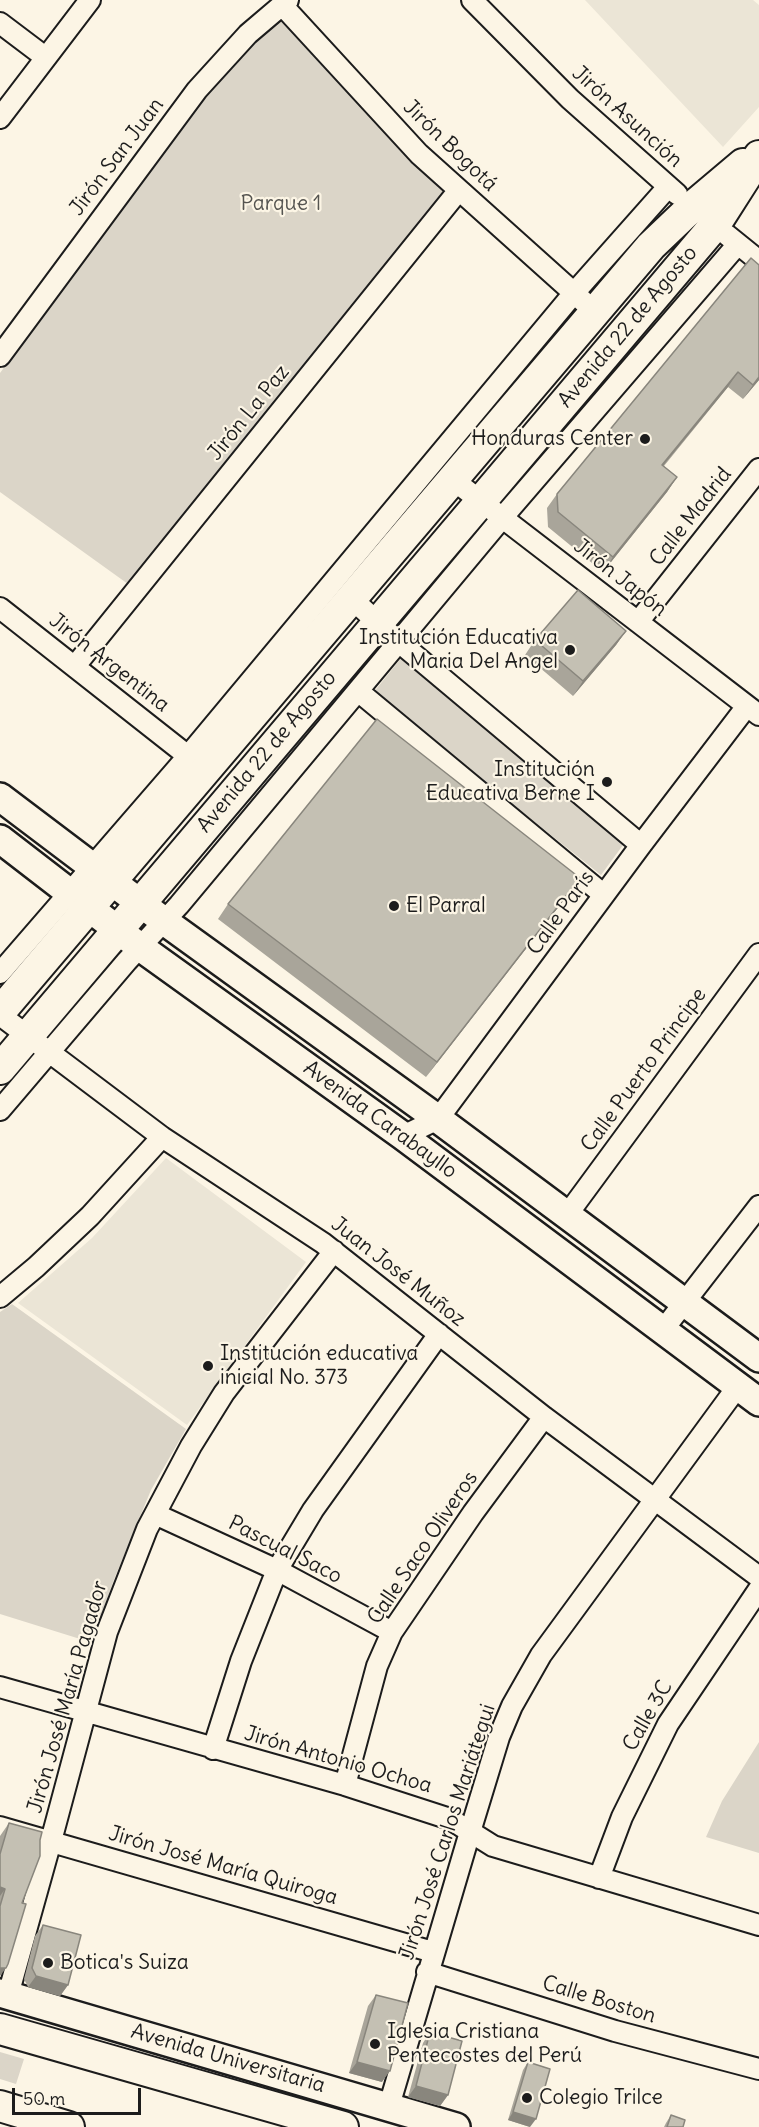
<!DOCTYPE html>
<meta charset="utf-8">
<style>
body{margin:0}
#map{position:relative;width:759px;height:2127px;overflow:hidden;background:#fcf5e5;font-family:Delius,sans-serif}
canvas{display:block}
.scale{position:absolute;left:12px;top:2088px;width:129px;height:27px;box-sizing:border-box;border:3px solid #1c1c1c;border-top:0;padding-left:8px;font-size:18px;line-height:21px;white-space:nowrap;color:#1c1c1c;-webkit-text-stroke:4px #fcf5e5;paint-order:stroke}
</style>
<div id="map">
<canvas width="759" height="2127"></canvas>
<div class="scale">50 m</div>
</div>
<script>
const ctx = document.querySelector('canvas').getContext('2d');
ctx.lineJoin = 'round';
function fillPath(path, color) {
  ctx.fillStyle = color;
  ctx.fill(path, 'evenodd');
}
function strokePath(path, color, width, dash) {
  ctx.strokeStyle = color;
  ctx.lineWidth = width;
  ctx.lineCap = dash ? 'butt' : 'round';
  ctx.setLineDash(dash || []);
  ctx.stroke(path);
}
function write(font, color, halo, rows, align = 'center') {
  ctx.font = font + ' Delius,sans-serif';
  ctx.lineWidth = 4.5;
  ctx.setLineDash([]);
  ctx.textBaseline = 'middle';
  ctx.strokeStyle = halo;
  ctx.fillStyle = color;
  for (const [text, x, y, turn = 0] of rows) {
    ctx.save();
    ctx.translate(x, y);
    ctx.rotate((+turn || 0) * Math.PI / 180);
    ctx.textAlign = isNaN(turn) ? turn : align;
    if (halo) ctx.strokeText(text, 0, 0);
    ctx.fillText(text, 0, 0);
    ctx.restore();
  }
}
fillPath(new Path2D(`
 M585,0H753L759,5V107L723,147Z
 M166,1158L306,1262L187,1425L18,1303L92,1238Z`), '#ebe5d6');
fillPath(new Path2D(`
 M283,19L445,190L444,203L128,584L0,492V373L204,96L273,20Z
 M402,657L626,841L601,875L373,693Z
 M12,1304L186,1429L151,1490L113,1582L93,1643L0,1614V1312Z
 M759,1742V1853L706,1837L722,1801Z
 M0,2052L24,2059L16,2084L0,2079Z`), '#dbd5c8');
const street = new Path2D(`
 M472,0L570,99L677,194
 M282,5L419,154L584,302
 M0,23L45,57
 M0,118L90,0
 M727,235L759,261
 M0,356L197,90L248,34L288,0
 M452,479L759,715
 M352,599L399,642L641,845
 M0,608L188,756
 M638,622L759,469
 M75,666L459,190
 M358,691L604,895
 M0,973L188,756L574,293L668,187
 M0,1015L162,1137L323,1243L544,1417L759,1577
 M0,1110L127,961L179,905L502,518L738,244
 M403,1136L438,1119L641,845L747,706
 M567,1215L759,954
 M0,1297L36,1267L90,1216L162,1137
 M663,1330L759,1206
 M155,1514L277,1570L392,1632
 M0,1687L345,1785L450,1819L493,1846L759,1925
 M213,1749L241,1661L277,1570L313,1510L439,1334
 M345,1785L377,1666L392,1632L473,1513L544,1417
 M0,1827L433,1952
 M599,1878L622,1817L668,1724L759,1589
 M427,1972L615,2031L759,2069
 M8,1995L51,1841L107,1632L147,1529L191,1446L224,1393L334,1251
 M389,2106L470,1832L499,1737L512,1706L541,1655L738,1386`);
const secondary = new Path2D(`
 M0,797L164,921L438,1119L759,1358
 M0,839L140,947L403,1136L759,1402
 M0,1993L456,2127`);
const primary = new Path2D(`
 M0,1012L651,246L692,207L743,164
 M0,1069L715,225L759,156
 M0,2029L343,2127
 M0,2106L69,2127`);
strokePath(street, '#1c1c1c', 24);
strokePath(secondary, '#1c1c1c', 32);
strokePath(primary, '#1c1c1c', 34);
strokePath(street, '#fcf5e5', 20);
strokePath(secondary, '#fcf5e5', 27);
strokePath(primary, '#fcf5e5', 30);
fillPath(new Path2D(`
 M759,265V380L743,399L728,387L664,466L677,477L667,492L603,572L548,527L547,508L557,494Z
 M626,631L616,645L573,696L525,655L535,640Z
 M580,878L570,892L426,1077L218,919L228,904Z
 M9,1823L22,1903L0,1976V1836Z
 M43,1925L68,1985L60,1996L28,1987L24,1979L35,1936Z
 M376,1995L382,2082L349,2073L368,2006Z
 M430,2032L448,2095L440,2106L408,2097L423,2043Z
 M528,2062L530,2127L508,2120L523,2070Z
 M671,2115L683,2127H664L666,2123Z`), '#a9a59a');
fillPath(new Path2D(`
 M738,372L728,387L652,479L662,465Z
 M759,377V380L743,399L753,385Z
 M677,477L667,492L603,572L613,557Z
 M626,631L616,645L573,696L583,681Z
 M580,878L570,892L426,1077L437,1062Z
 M0,1887L5,1889L0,1896Z
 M0,1968H6L0,1976Z
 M36,1976L68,1985L60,1996L28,1987Z
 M357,2062L390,2071L382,2082L349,2073Z
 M416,2086L448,2095L440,2106L408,2097Z
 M513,2112L536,2119L530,2127L508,2120Z`), '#89867d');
const building = new Path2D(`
 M751,258L759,265V377L753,385L738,372L662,465L677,477L613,557L558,512L557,494Z
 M578,590L626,631L583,681L535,640Z
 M377,719L580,878L437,1062L228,904Z
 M9,1823L42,1832L40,1840V1856L22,1903L26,1904L8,1964L6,1968H0V1906L5,1889L0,1887V1854Z
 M43,1925L81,1935L68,1985L36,1976L32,1968Z
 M376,1995L408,2003L390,2071L357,2062Z
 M430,2032L462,2041L448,2095L416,2086Z
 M528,2062L550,2069L536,2119L513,2112Z
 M671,2115L685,2120L683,2127H667Z`);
fillPath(building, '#c4c0b3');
strokePath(building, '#89867d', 1.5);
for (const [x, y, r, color] of [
 [645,439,6,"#1c1c1c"],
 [570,650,6,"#1c1c1c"],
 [607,782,6,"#1c1c1c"],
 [394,906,6,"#1c1c1c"],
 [208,1366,6,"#1c1c1c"],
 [48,1963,6,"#1c1c1c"],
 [375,2044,6,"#1c1c1c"],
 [527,2098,6,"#1c1c1c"]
]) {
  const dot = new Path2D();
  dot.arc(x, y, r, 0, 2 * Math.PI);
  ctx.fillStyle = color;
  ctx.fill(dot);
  strokePath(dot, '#fcf5e5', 2);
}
write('21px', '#1c1c1c', '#fcf5e5', [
 ["Jirón Asunción",627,117,42],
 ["Jirón Bogotá",450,146,44],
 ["Jirón San Juan",117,157,-53],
 ["Avenida 22 de Agosto",628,327,-50],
 ["Jirón La Paz",249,413,-51],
 ["Calle Madrid",691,517,-52],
 ["Jirón Japón",620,578,38],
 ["Jirón Argentina",109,663,38],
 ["Avenida 22 de Agosto",267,752,-50],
 ["Calle París",561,913,-54],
 ["Calle Puerto Principe",644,1070,-54],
 ["Avenida Carabayllo",380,1120,36],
 ["Juan José Muñoz",398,1272,38],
 ["Calle Saco Oliveros",423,1548,-56],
 ["Pascual Saco",285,1550,27],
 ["Jirón José María Pagador",68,1697,-74],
 ["Calle 3C",648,1716,-60],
 ["Jirón Antonio Ochoa",338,1760,16],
 ["Jirón José Carlos Mariátegui",448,1832,-72],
 ["Jirón José María Quiroga",223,1866,16],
 ["Calle Boston",599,2000,17],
 ["Avenida Universitaria",228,2059,16]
]);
write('21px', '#555450', '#fcf5e5', [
 ["Parque 1",281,204]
]);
write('21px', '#1c1c1c', '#fcf5e5', [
 ["Honduras Center",633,439,"right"],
 ["Institución Educativa",558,638,"right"],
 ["Maria Del Angel",558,662,"right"],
 ["Institución",595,770,"right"],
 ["Educativa Berne I",595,794,"right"],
 ["El Parral",406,906],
 ["Institución educativa",220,1354],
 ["inicial No. 373",220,1378],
 ["Botica's Suiza",60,1963],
 ["Iglesia Cristiana",387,2032],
 ["Pentecostes del Perú",387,2056],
 ["Colegio Trilce",539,2098]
], 'left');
</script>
